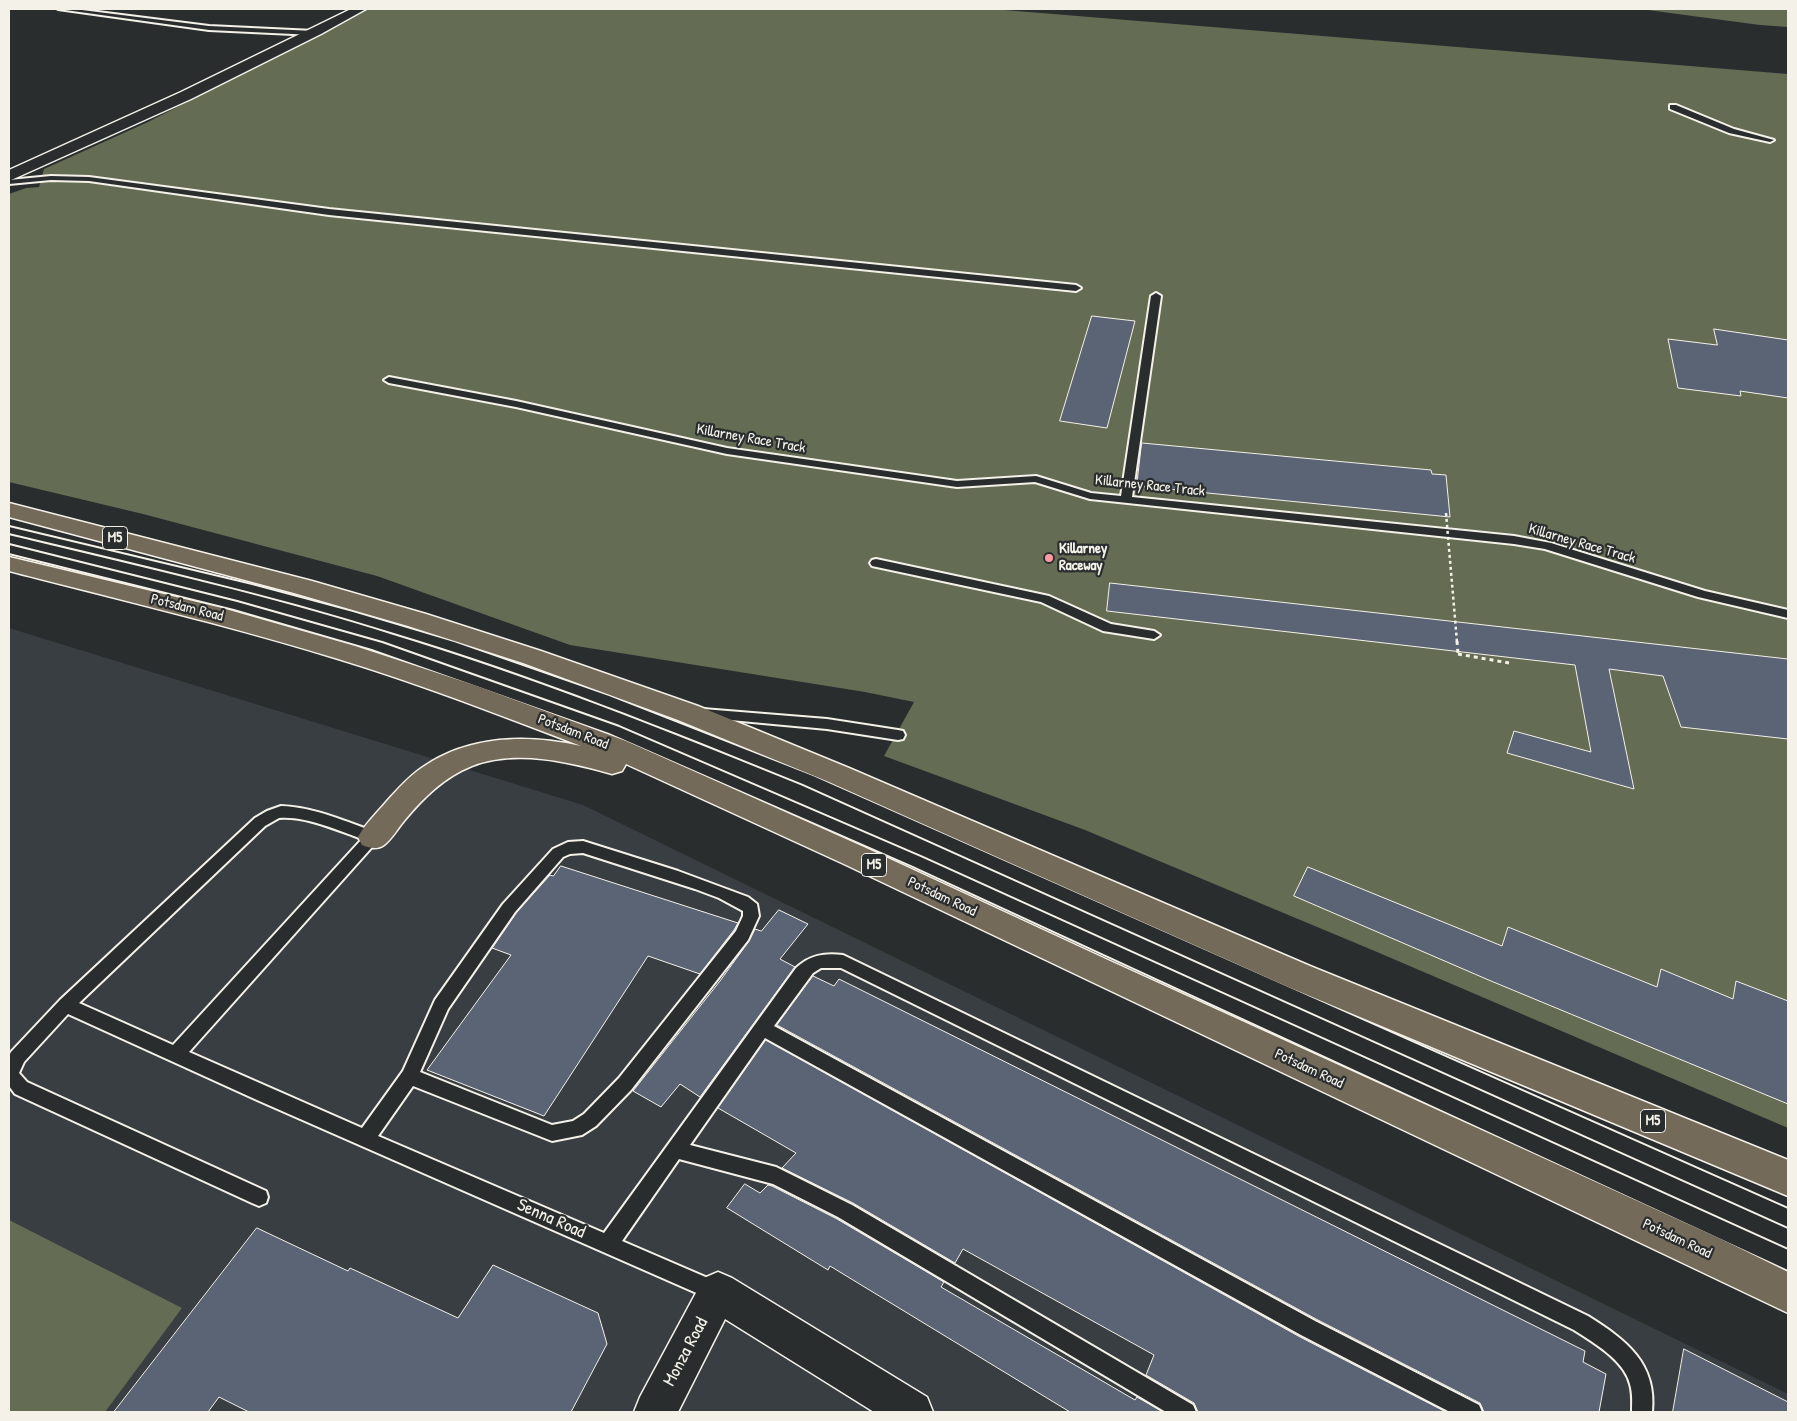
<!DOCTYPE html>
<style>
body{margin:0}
#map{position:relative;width:1797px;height:1421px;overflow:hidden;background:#2a2d2e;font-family:"Patrick Hand",sans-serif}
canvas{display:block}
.frame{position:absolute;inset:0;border:10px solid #f4f1e8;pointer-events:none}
</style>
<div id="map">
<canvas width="1797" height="1421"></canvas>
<div class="frame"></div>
</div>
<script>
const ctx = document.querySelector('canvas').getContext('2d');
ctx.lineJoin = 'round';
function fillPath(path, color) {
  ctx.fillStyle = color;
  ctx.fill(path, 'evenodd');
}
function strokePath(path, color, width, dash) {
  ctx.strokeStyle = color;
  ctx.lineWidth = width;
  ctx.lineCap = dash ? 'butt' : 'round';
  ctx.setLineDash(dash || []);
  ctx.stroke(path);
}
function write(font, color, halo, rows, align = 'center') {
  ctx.font = font + ' "Patrick Hand",sans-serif';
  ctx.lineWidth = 4.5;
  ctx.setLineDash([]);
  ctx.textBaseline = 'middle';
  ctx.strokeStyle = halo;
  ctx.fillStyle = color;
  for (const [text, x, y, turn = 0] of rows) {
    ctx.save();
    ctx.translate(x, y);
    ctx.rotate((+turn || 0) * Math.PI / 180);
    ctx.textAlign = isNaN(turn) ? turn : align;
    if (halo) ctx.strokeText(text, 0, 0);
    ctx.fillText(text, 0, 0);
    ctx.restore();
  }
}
fillPath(new Path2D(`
 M9,628L583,805L1788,1394V1412H9Z`), '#393e43');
fillPath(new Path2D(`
 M368,9H992L1788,74V1128L1377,952L1085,830L884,756L914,702L865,692L570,645L377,576L143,514L9,482V194L26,188L39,187L44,169L148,122Z
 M1640,9H1788V27L1760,25Z
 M9,1220L182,1308L105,1412H9Z`), '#646c53');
const building = new Path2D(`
 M1092,316L1135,321L1107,428L1060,421Z
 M1714,329L1788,340V398L1740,391L1741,396L1678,388L1668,339L1717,345Z
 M1142,443L1431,470L1432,474L1446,475L1450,517L1137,486Z
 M1110,583L1788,659V739L1681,727L1663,676L1609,669L1634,789L1507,753L1514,731L1591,752L1575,665L1107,611Z
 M561,866L738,923L734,930L700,974L648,956L544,1116L427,1070L511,955L492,948L516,913L550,875L553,876Z
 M1308,867L1502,946L1508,927L1657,987L1661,969L1733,999L1736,981L1788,1001V1104L1491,981L1294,896Z
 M779,910L808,924L780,959L795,967L700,1097L680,1084L661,1107L633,1091L720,981L749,941L755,929L761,931Z
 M813,976L834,986L839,979L1585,1351L1583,1362L1606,1374L1599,1412H1484L1480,1403L1316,1319L777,1025Z
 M766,1040L1300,1337L1446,1412H1198L1194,1403L1146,1375L1154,1355L963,1249L955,1263L853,1203L782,1168L796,1153L718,1108Z
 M745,1184L760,1193L768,1185L772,1186L837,1219L944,1282L941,1287L1135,1400L1137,1397L1163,1412H1070L830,1266L828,1270L727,1208Z
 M257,1228L348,1271L350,1268L458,1318L493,1265L598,1313L607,1344L571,1412H249L219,1397L208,1412H114Z
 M1684,1349L1788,1402V1412H1673Z`);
fillPath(building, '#5b6475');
strokePath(building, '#f4f1e8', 1);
const service = new Path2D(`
 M58,9H74L209,26L314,31L317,33L314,35L209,30Z
 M1670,105H1676L1734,129L1774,140L1770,142L1729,133L1670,109Z
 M51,176L89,177L329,209L1076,285L1081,288L1076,291L329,215L89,181L51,180L9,184V180Z
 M1156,293L1161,296L1132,497L1514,536L1551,543L1705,591L1788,610V618L1698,597L1545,549L1514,544L1090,499L1035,482L957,487L727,454L516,407L389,383L384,380L389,377L516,401L727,448L957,481L1036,476L1091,493L1121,496L1151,296Z
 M9,527L252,585L353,612L454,642L609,696L813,776L1788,1209V1227L803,784C668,729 533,675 394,633C267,593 138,564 9,533Z
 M9,545L237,602L382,643L619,727L923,858L1788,1250V1270L913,866L609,733L372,649L234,609L9,553Z
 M876,559L1049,596L1111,624L1154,631L1160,635L1154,639L1103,631L1041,602L872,566L870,563L872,560Z
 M703,709L827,719L898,730L903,731L905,735L903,739L898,740L827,729L698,717L696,714L698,711Z
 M281,806C314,807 347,822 378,833L381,837L189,1052L362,1128L403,1071L435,1000L503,904L553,849L568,842L583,841L678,871L748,897L757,904L759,916L748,940L631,1090L596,1126L582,1135L552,1141L413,1086L378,1136L604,1233L796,968C810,955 824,953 843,955L1588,1316C1626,1340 1657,1363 1652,1412H1632C1632,1403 1633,1394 1630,1384C1624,1360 1594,1343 1574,1330L841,968H821L813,973L774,1026L1315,1321L1479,1405L1482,1412H1450L1301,1335L765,1038L690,1145L776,1167L852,1205L1193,1405L1196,1412H1166L838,1217L773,1184L679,1159L622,1241L724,1285L727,1292L724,1299L717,1302L257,1100L68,1014L24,1062L19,1073L27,1082L266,1191L268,1197L266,1203L259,1206L252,1203L15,1094L9,1086V1056L11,1052L60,1000L255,818L267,811ZM279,818C307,816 336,830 362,839L173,1045L79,1003L265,826ZM583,853L695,889L719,898L743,911V916L736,931L619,1078L584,1114L573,1121L552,1125L420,1072L448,1009L515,912L563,857L570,854Z`);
const minor = new Path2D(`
 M351,9H366L321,34L191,99L9,181V170L181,92Z
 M718,1272L732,1278L927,1397L933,1412H874L725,1319L678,1412H634L640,1397L704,1278Z`);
const primary = new Path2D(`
 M9,503L312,581L426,614L541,651L698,706L849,768L1310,966L1788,1160V1196L1286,986L829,782L678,720L523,663L408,626L294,593L9,517Z
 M9,557L222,608L355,646L477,686L626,741L866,848L1110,961L1721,1239L1788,1272V1313L844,864L626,764L622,771L612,774C569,762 516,749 472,766C444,777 423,798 404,821C398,828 392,839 384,845C377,850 370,848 362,845L358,837C365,824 377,813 387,801C398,789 409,776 423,767C469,735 528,734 581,746C500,715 418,683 335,658C227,625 118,599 9,571Z`);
strokePath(service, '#f4f1e8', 4);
strokePath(minor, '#f4f1e8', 3);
strokePath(primary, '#f4f1e8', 3);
strokePath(new Path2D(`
 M1458,654L1509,663`), '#f4f1e8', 3, [4, 4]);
fillPath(service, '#2a2d2e');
fillPath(minor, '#2a2d2e');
fillPath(primary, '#746a5a');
strokePath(new Path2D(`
 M1446,513L1457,642`), '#f4f1e8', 2.5, [3, 3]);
strokePath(new Path2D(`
 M1457,641L1458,654`), '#f4f1e8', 3, [4, 4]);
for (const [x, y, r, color] of [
 [1049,558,5,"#ff9aa2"]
]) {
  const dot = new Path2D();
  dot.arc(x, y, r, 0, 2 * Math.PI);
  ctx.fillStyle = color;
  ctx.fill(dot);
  strokePath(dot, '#2a2d2e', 2);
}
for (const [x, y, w] of [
 [115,538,25],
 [874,865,25],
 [1653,1121,25]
]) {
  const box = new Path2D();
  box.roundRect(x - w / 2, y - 11.5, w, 23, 4);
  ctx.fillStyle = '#2a2d2e';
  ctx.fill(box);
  strokePath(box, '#f4f1e8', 1);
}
write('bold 14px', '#f4f1e8', null, [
 ["M5",115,538],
 ["M5",874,865],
 ["M5",1653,1121]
]);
write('15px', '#f4f1e8', '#2a2d2e', [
 ["Killarney Race Track",751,439,10],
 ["Killarney Race Track",1150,486,6],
 ["Killarney Race Track",1582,544,16],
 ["Potsdam Road",187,608,14],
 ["Potsdam Road",573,732,21],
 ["Potsdam Road",942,897,25],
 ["Potsdam Road",1309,1069,25],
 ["Potsdam Road",1677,1239,25]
]);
write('bold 15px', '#f4f1e8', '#2a2d2e', [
 ["Killarney",1059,549],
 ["Raceway",1059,566]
], 'left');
write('18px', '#f4f1e8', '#2a2d2e', [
 ["Senna Road",551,1219,24],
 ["Monza Road",686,1352,-62]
]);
</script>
